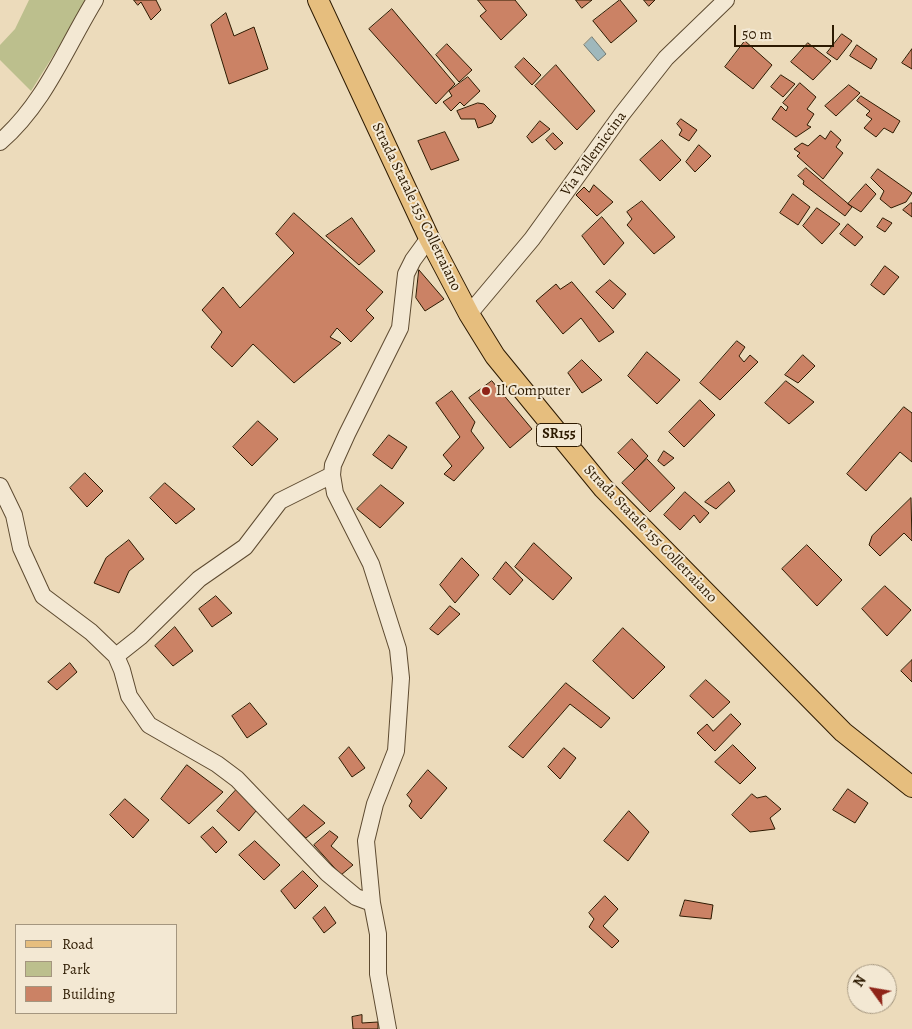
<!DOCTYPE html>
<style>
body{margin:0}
#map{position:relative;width:912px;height:1029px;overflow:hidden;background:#ecdbbb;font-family:Alegreya,serif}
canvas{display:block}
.legend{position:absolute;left:15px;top:924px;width:162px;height:90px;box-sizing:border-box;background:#f3e8d3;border:1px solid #a4967f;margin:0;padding:6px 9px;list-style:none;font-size:15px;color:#2d1a01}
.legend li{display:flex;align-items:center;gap:10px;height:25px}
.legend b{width:25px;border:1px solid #a4967f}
.north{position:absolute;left:847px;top:964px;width:50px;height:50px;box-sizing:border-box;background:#f3e8d3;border:1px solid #a4967f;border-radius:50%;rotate:302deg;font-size:14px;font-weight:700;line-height:20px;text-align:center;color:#2d1a01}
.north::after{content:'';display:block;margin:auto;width:18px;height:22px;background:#8f2418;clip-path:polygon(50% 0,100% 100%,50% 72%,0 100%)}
.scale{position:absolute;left:734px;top:25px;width:100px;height:22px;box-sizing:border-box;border:2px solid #2d1a01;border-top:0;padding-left:6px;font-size:15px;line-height:18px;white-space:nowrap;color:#2d1a01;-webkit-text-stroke:4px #f3e8d3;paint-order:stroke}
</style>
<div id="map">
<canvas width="912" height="1029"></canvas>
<ul class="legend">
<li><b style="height:6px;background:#e6be7e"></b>Road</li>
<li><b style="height:14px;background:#bcbf8d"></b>Park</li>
<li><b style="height:14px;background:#cb8265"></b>Building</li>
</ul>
<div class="north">N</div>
<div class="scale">50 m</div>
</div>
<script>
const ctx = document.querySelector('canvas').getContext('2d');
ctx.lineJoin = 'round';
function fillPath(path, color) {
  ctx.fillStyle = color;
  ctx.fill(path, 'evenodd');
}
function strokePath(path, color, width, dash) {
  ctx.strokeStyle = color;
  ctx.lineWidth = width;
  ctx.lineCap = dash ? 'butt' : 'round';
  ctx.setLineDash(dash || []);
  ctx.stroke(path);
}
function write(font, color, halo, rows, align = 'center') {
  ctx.font = font + ' Alegreya,serif';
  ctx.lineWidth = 4;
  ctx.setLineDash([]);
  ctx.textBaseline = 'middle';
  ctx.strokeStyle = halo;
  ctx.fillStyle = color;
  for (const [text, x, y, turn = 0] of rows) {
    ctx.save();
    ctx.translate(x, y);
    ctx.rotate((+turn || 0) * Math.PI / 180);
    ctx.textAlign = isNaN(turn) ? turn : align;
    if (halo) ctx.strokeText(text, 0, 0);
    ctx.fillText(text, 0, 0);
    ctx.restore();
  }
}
fillPath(new Path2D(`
 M29,0H88L31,91L0,60V45L15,29Z`), '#bcbf8d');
const water = new Path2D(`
 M592,37L606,54L598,61L584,45Z`);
fillPath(water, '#9fb8bc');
strokePath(water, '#717971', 1);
const building = new Path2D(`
 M134,0H156L161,10L151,20L141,2L138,5Z
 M478,0H515L527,15L501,40L480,16L486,11Z
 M576,0H592L582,8Z
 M620,0L637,21L611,43L593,21Z
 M644,0H655L649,6Z
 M392,9L455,84L436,104L369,29Z
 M226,13L234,36L254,27L268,69L229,84L211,25Z
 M842,34L852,41L837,60L827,53Z
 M745,41L772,65L753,89L725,67Z
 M808,43L831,61L813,80L791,62Z
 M447,44L472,70L459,82L436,55Z
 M857,45L877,59L871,69L850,56Z
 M912,49V69L902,63Z
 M524,58L541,75L532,85L515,67Z
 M556,65L595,111L577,130L535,86Z
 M781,75L795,84L783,97L771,87Z
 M468,77L480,91L464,106L460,102L451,111L443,102L452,96L449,91Z
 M800,83L816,97L807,109L814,114L807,125L811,127L796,137L772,119L781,106L786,111L788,107L783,103Z
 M849,85L860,93L836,116L825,106Z
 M861,96L900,121L893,133L884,128L876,137L864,128L872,119L866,115L870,111L857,101Z
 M478,103L484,104L496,116L492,123L478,128L475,119H461L457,111Z
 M681,119L697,130L689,141L679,135L682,130L677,124Z
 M540,121L550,129L532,143L527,137Z
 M831,131L841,140L836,147L843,153L823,179L797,156L800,153L794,149L802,143L808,146L820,135L825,139Z
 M445,132L459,160L431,170L418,141Z
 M553,133L563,143L555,150L546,140Z
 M662,140L681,160L660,181L640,160Z
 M699,145L711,156L695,172L686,162Z
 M806,168L852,207L845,216L803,184L804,181L798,176Z
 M878,169L912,193L906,202L891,208L880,199L884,191L871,178Z
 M866,184L876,194L861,212L848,204Z
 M594,185L613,202L597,216L576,195L584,187L589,192Z
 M793,194L810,207L798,225L780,213Z
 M642,201L675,237L654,254L627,225L632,219L627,212Z
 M911,203H912V217L903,210Z
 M817,208L840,224L822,244L803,226Z
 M294,213L383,292L366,310L374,318L351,342L337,328L330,337L341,343L294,383L253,344L232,367L211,347L222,332L202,310L223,287L240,308L294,253L276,234Z
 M602,217L624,243L604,265L582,236Z
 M352,218L375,251L359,265L326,236Z
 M883,218L892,223L885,232L877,227Z
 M848,224L863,237L855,246L840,234Z
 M885,266L899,277L884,295L871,285Z
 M419,270L444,299L425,311L416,298Z
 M610,280L626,294L613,309L596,292Z
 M572,282L614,332L599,342L581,318L563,334L536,301L556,284L560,289Z
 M737,341L745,347L739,356L744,362L750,355L758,362L720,400L700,383Z
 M647,352L680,380L657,404L628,376Z
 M803,355L815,366L798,383L785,375Z
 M582,360L602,380L582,393L568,373Z
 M492,381L532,429L510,448L469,398Z
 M786,381L814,402L789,424L765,403Z
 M452,391L475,422L471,431L484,448L454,481L444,474L452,466L443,455L460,437L436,403Z
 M700,400L715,415L684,447L669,432Z
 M904,407L912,413V462L900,452L866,491L847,474Z
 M258,421L278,439L252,466L233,447Z
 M389,435L407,447L392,469L373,455Z
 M632,439L648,456L635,470L618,453Z
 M664,451L674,458L664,466L658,461Z
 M647,459L675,488L650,512L622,483Z
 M85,473L103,491L87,507L70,488Z
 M729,482L735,491L716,509L705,502Z
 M165,483L195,509L176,524L150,498Z
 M381,485L404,503L380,528L357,509Z
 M685,492L709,513L700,523L694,515L680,530L664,515Z
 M911,498L912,541L904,533L880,556L869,545L872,536Z
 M129,540L144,559L129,571L119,593L94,583L106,558Z
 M534,543L572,578L553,600L515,567Z
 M807,545L842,580L817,606L782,569Z
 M462,558L479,575L455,603L440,585Z
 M506,562L523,580L510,595L493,579Z
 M885,586L911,610L887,636L862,609Z
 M216,596L232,613L212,627L199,609Z
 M450,606L460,614L438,635L430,629Z
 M175,627L193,651L173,666L155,646Z
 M623,628L665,667L633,699L593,661Z
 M912,660V682L901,671Z
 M70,663L77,672L57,690L48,682Z
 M706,680L730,702L713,718L690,696Z
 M566,683L610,718L601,728L570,704L523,758L509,747Z
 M250,703L267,724L247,738L232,716Z
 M731,714L741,724L715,751L697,733L707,724L713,731Z
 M733,745L756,768L740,784L715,762Z
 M349,747L365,768L352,777L339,758Z
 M564,748L576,758L560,779L548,767Z
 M187,765L223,792L189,824L161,799Z
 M428,770L447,788L421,819L409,806L412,801L407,795Z
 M237,789L256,811L239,831L217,811Z
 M848,789L868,803L855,823L833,810Z
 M752,794L757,798L766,796L781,809L770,818L775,829L750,832L732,815Z
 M125,799L149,820L133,838L110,815Z
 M304,805L325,823L306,838L288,820Z
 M629,811L649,832L628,861L604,841Z
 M213,827L227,842L216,853L201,837Z
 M330,831L338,837L331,846L353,865L341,875L314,845Z
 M255,841L280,865L264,880L239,855Z
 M303,871L318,886L295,909L281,891Z
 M605,896L618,909L603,926L619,941L612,948L589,927L594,919L589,913Z
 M685,900L713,905L711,919L680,916Z
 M325,907L336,923L324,933L313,918Z
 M362,1015V1023L378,1022V1029H353L352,1017Z`);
fillPath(building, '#cb8265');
strokePath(building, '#2d1a01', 1);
const minor = new Path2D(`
 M0,142C45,103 65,49 95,0
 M469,314L532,239L622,114L666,58L726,0
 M0,486L14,515L21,548L43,596L91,632L116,656L122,670L129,696L149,725L217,764L237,779L327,873L356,897L372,903
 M116,656L140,637L199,579L245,547L280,501L332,475
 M388,1029L378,974V934L372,903L366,841L375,804L396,751L401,678L398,649L371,564L335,493L332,475L333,465L347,434L400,328L406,274L413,260L429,238`);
const major = new Path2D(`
 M318,0L429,238L469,314L495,356L603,488L843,732L912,787`);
strokePath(minor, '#5d4a30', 18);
strokePath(major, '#2d1a01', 22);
strokePath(minor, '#f3e8d3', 16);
strokePath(major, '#e6be7e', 20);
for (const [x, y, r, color] of [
 [486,391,5,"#8f2418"]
]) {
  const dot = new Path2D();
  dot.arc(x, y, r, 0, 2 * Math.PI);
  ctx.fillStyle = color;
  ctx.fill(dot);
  strokePath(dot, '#f3e8d3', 2);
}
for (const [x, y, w] of [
 [559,435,45]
]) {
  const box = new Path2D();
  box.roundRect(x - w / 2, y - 11.5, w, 23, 4);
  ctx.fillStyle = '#f3e8d3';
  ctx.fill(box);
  strokePath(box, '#2d1a01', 1);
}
write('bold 14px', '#2d1a01', null, [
 ["SR155",559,435]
]);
write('15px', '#2d1a01', '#f3e8d3', [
 ["Via Vallemiccina",594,154,-54],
 ["Strada Statale 155 Colletraiano",416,207,64],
 ["Strada Statale 155 Colletraiano",650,534,46]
]);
write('15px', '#2d1a01', '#f3e8d3', [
 ["Il Computer",496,391]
], 'left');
</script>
